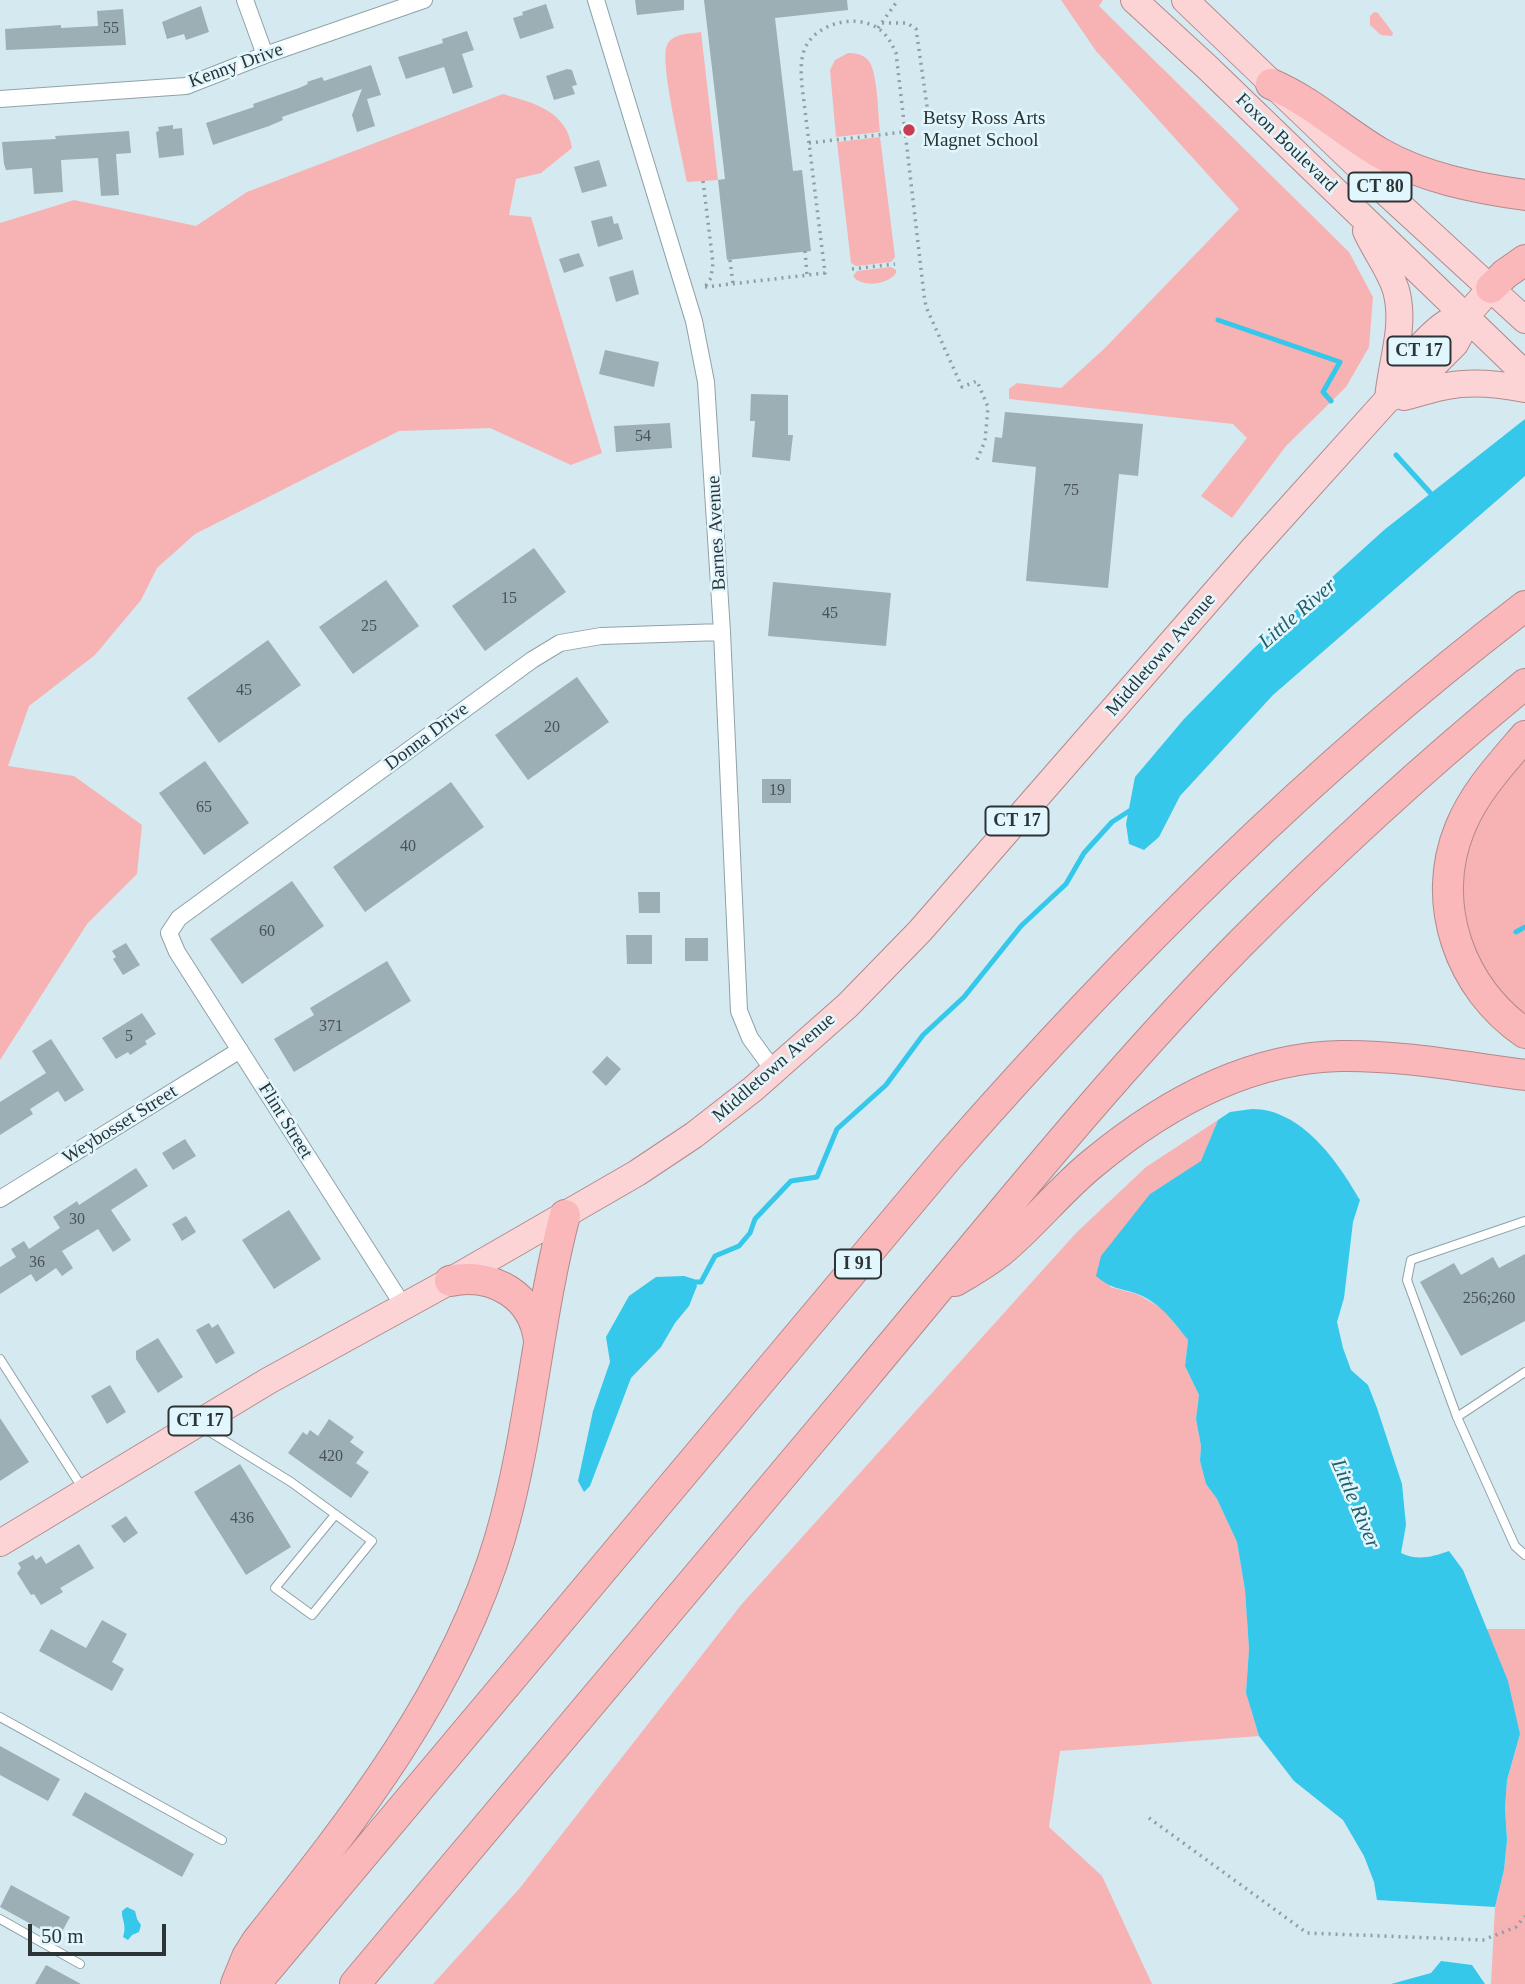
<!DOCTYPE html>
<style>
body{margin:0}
#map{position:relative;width:1525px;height:1984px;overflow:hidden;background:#d5e9f0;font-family:"Times New Roman",serif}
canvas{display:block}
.scale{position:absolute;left:28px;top:1924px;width:138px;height:32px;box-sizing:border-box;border:4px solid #2c3436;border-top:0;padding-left:9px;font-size:21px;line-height:24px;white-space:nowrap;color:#2c3436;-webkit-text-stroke:5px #e2f7fd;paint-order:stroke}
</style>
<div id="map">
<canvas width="1525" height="1984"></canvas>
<div class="scale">50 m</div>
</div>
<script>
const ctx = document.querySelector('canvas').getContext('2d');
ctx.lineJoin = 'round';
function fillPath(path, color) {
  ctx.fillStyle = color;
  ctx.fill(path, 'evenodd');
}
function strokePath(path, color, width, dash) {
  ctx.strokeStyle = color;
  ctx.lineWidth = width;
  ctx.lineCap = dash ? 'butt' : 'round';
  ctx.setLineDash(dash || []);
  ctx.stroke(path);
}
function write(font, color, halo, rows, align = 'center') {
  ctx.font = font + ' "Times New Roman",serif';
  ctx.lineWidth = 5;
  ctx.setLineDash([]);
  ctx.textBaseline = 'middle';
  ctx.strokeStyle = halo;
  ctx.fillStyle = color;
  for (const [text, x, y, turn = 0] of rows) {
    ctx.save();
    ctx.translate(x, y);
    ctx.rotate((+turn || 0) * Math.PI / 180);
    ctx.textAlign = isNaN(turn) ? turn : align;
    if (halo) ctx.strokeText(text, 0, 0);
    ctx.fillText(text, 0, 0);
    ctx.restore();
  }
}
fillPath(new Path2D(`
 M1061,0H1103L1099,6L1349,252L1373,297L1369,347L1346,387L1286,446L1232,518L1201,496L1247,438L1233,424L1009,399V389L1017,383L1061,388L1104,349L1239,209L1096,51Z
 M1374,12L1378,13L1393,33L1392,36L1381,35L1370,25V16Z
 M701,32L718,180L687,182C683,159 659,62 667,45C673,33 689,34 701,32Z
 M848,53C855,53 863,54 868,60C878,71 878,116 880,132L836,137L830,70L835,60Z
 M503,94C534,103 567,111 572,148L541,173L516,179L509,215L531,217L602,453L571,465L490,428L399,431L195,534L157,568L141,600L95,655L29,706L8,766L74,776L142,825L137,874L87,924L0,1060V223L74,200L196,226L247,192Z
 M880,137L895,257L891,262L856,266L851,263L837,142Z
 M891,267L896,270V273C888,285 861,288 853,276L857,271Z
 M1525,753V1018L1504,1000L1477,962L1460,905L1466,843L1492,795Z
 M1218,1120L1201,1162L1150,1194L1110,1287L1137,1294L1163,1309L1188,1340L1185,1366L1199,1395L1196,1419L1201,1446L1200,1461L1206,1484L1217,1499L1237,1542L1245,1590L1249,1649L1246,1693L1259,1736L1060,1751L1049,1827L1102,1876L1152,1984H433L519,1889L741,1605L1076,1233L1146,1167Z
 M1486,1629H1525V1984H1491L1495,1907L1504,1870L1507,1840L1505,1808L1507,1780L1520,1734Z`), '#f7b2b4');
fillPath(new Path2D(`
 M1525,419V476L1273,695L1180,796L1159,837L1144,850L1129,844L1126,824L1135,777L1184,719L1254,648L1384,530Z
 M1252,1109C1302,1109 1338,1162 1360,1200L1353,1222L1344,1298L1337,1322L1343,1348L1351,1370L1368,1385L1377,1408L1402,1484L1406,1525L1401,1553C1417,1561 1432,1557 1449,1551L1463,1570L1508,1681L1520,1734L1507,1780L1505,1808L1507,1840L1504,1870L1495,1907L1377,1900L1374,1882L1364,1856L1343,1820L1294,1781L1259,1736L1246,1693L1249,1649L1245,1590L1237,1542L1217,1499L1206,1484L1200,1461L1201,1446L1196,1419L1199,1395L1185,1366L1188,1340C1173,1321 1160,1302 1135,1293C1118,1288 1110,1288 1096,1276L1101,1256L1150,1194L1201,1161L1218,1120L1230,1112Z
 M684,1276L694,1279L697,1286L689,1306L675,1323L661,1347L631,1378L590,1486L584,1492L578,1481L593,1411L610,1362L606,1337L629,1296L656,1277Z
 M127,1907L135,1911L137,1919L141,1925L139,1932L132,1935L128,1940L123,1937C126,1928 124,1924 122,1915V1911Z
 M1441,1961L1472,1965L1485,1984H1391L1431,1973Z`), '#35c8eb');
strokePath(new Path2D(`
 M1218,320L1340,362L1323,392L1331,401
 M1396,455L1434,497
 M1516,932L1525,927
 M690,1282H701L715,1256L739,1246L750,1233L755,1219L791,1181L817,1177L837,1129L886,1085L923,1035L964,997L1021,926L1066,884L1084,853L1112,822L1134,808`), '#35c8eb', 5);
fillPath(new Path2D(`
 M635,0H684V10L637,15Z
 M704,0H847L848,10L775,18L793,171L802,170L811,251L727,260L718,180L725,179Z
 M546,4L554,28L520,39L513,18L523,15L522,12Z
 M201,6L209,32L186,40L184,34L167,39L162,22Z
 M123,9L126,45L6,50L5,29L61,25V28L98,26L97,11Z
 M467,31L474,50L462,54L473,87L453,94L444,67L406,79L398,57L443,43L442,39Z
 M371,65L381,95L367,99L375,126L357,132L352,115L362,89L282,117L283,120L269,126L213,145L206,123L254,107L253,104L299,88L308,84L307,82L322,77L324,81Z
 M567,69L572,70L577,85L572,86L575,94L554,100L546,76Z
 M173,125V129L182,128L184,155L159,158L156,132L159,131L158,127Z
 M129,131L131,153L116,154L119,195L101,196L98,158L61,160L63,192L34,194L32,168L6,170L4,164L2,142L56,139L55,136Z
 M599,160L607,186L582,193L574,167Z
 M612,216L614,224L618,223L623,239L598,247L591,221Z
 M579,253L584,266L564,273L559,259Z
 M633,270L639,294L616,302L609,277Z
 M605,350L659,362L654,387L599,374Z
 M751,394L788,395V435H793L790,461L752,457L755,421H750Z
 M1005,412L1143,424L1138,476L1119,474L1108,588L1026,581L1036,467L992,462L995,437L1002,438Z
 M670,423L672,448L616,452L614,426Z
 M534,548L566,592L485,651L452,606Z
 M386,580L419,626L353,674L319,627Z
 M773,582L891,593L886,646L768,636Z
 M268,640L301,685L219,743L187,698Z
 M577,677L609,722L528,780L495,735Z
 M205,761L249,823L204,855L159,793Z
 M762,779H791V803H762Z
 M451,782L484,827L365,912L333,867Z
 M292,881L324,926L242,984L210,939Z
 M638,892H660V913H639Z
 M626,935H652V964H627Z
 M685,938H708V961H685Z
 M126,943L140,965L123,975L113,959L116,957L112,951Z
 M387,961L411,1001L294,1072L274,1039L314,1015L310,1008Z
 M142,1013L156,1034L145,1041L147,1044L130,1055L128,1052L116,1059L102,1038Z
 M51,1039L84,1090L65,1102L58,1091L30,1109L33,1114L0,1135V1102L46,1073L32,1051Z
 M607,1056L621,1069L606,1086L592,1072Z
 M185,1139L196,1156L173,1170L162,1153Z
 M136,1168L148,1186L111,1210L131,1240L113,1252L98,1229L62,1251L73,1268L62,1276L56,1268L36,1282L31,1274L0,1294V1267L16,1257L11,1249L24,1241L29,1249L60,1228L53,1217L77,1201L79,1205Z
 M289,1210L321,1259L274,1289L242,1240Z
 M186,1216L196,1232L182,1241L172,1224Z
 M1525,1254V1321L1461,1356L1420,1282L1454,1263L1461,1275L1493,1257L1499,1268Z
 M209,1323L212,1328L218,1324L235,1353L216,1364L196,1330Z
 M158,1338L183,1377L158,1393L136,1359V1351Z
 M110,1385L126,1412L107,1424L91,1396Z
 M0,1418L29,1462L0,1481Z
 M329,1419L354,1437L350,1442L364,1452L356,1463L369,1472L351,1498L288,1453L303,1432L307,1435L310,1430L318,1436Z
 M240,1464L291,1547L246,1575L194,1492Z
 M126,1516L138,1533L124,1543L111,1526Z
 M79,1544L94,1568L60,1588L63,1592L41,1605L34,1594L31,1595L17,1573L21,1568L18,1563L33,1555L36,1560L41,1556L46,1564Z
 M102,1620L127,1634L112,1662L124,1669L112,1691L39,1651L51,1629L86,1648Z
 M0,1746L60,1779L48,1801L0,1775Z
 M85,1792L194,1854L182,1877L72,1815Z
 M11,1885L70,1917L58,1939L0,1907Z
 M46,1965L81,1984H35Z`), '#9cafb5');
const service = new Path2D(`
 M1525,1221L1411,1260L1407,1280L1457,1417L1515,1546L1525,1555
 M0,1359L83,1489
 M1457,1417L1525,1372
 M202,1427L291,1482L372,1541L312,1615L275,1588L335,1515
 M0,1717L222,1840
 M0,1919L80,1964`);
const minor = new Path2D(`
 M245,0L265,55
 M596,0L694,321L706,382L722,632L739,1011L750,1038L774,1071
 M0,99L186,86L265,55L424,0
 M0,1199L240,1050
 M404,1307L177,952L169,933L179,918L532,660L560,643L601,636L722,632`);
const primary = new Path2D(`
 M1134,0L1208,68L1525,374
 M1185,0L1381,188L1525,320
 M1366,231C1375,251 1389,268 1396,290C1406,327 1391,362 1388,399
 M1391,387C1397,370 1432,331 1448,322C1454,320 1459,319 1465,317
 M1404,397C1419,394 1432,388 1447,386C1473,381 1499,384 1525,389
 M0,1543L268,1381L450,1281L637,1173L694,1135L753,1089L848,1005L920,931L1253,549L1388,399L1409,390L1455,344L1461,333L1465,317L1491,288`);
const motorway = new Path2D(`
 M1271,84C1313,102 1341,130 1380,153C1424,178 1475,188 1525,195
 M1491,288L1505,274L1525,260
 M1525,736C1501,764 1474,793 1460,828C1429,903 1460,989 1525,1033
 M450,1281C493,1272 534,1296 539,1341
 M955,1281C971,1272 986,1263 1000,1252C1033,1225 1059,1191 1092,1164C1163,1105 1246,1058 1340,1056C1402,1055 1464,1067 1525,1075
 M236,1984L247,1957L257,1941C355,1818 455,1691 500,1538C531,1432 537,1321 565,1215
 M255,1984L949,1156C1125,955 1313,768 1525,606
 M355,1984C523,1784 691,1584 859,1384C983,1236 1104,1083 1239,945C1330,853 1425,766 1525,684`);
strokePath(service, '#8fa2a8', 10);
strokePath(minor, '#8fa2a8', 18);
strokePath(primary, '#b28a8c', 28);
strokePath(motorway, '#b28a8c', 32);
strokePath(new Path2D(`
 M882,23H907L916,29L929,120L931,124H936
 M878,28L898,0
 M809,143L904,132
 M703,181L713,263L711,278L705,287
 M805,251L807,275
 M730,260L733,284
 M852,269L895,264
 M705,287L825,273L802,86C801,74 800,60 805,48C816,24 853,14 876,27C886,33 891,42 896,53L924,295L926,307L962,387L977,381L988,407L985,441L975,464
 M1149,1818L1307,1933L1483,1940L1516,1927L1525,1916`), '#8f9ea3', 3.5, [2, 5]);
strokePath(service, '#fff', 8);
strokePath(minor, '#fff', 16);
strokePath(primary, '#fcd4d6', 26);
strokePath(motorway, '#fab8ba', 30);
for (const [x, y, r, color] of [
 [909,130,7,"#cc3c51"]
]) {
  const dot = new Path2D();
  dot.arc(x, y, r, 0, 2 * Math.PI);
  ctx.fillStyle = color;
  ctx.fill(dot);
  strokePath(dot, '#e2f7fd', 2.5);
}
write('16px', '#485356', null, [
 ["55",111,29],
 ["54",643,437],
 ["75",1071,491],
 ["15",509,599],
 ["45",830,614],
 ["25",369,627],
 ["45",244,691],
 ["20",552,728],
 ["19",777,791],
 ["65",204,808],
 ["40",408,847],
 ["60",267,932],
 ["371",331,1027],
 ["5",129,1037],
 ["30",77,1220],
 ["36",37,1263],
 ["256;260",1489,1299],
 ["420",331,1457],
 ["436",242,1519]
]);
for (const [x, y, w] of [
 [1380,187,63],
 [1419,351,63],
 [1017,821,63],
 [858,1264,46],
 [200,1421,63]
]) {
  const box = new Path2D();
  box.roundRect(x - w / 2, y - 14.5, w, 29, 5);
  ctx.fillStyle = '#e2f7fd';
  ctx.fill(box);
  strokePath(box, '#2c3436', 2);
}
write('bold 18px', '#2c3436', null, [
 ["CT 80",1380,187],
 ["CT 17",1419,351],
 ["CT 17",1017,821],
 ["I 91",858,1264],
 ["CT 17",200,1421]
]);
write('19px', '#2c3436', '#e2f7fd', [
 ["Kenny Drive",236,66,-20],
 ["Foxon Boulevard",1286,143,44],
 ["Barnes Avenue",717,533,-93],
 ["Middletown Avenue",1161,655,-49],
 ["Donna Drive",427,737,-37],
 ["Middletown Avenue",774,1068,-41],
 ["Flint Street",285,1121,58],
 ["Weybosset Street",120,1125,-32]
]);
write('19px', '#2c3436', '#e2f7fd', [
 ["Betsy Ross Arts",923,119],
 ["Magnet School",923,141]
], 'left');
write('italic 21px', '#245d6b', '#e2f7fd', [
 ["Little River",1298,614,-41],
 ["Little River",1355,1504,67]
]);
</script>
